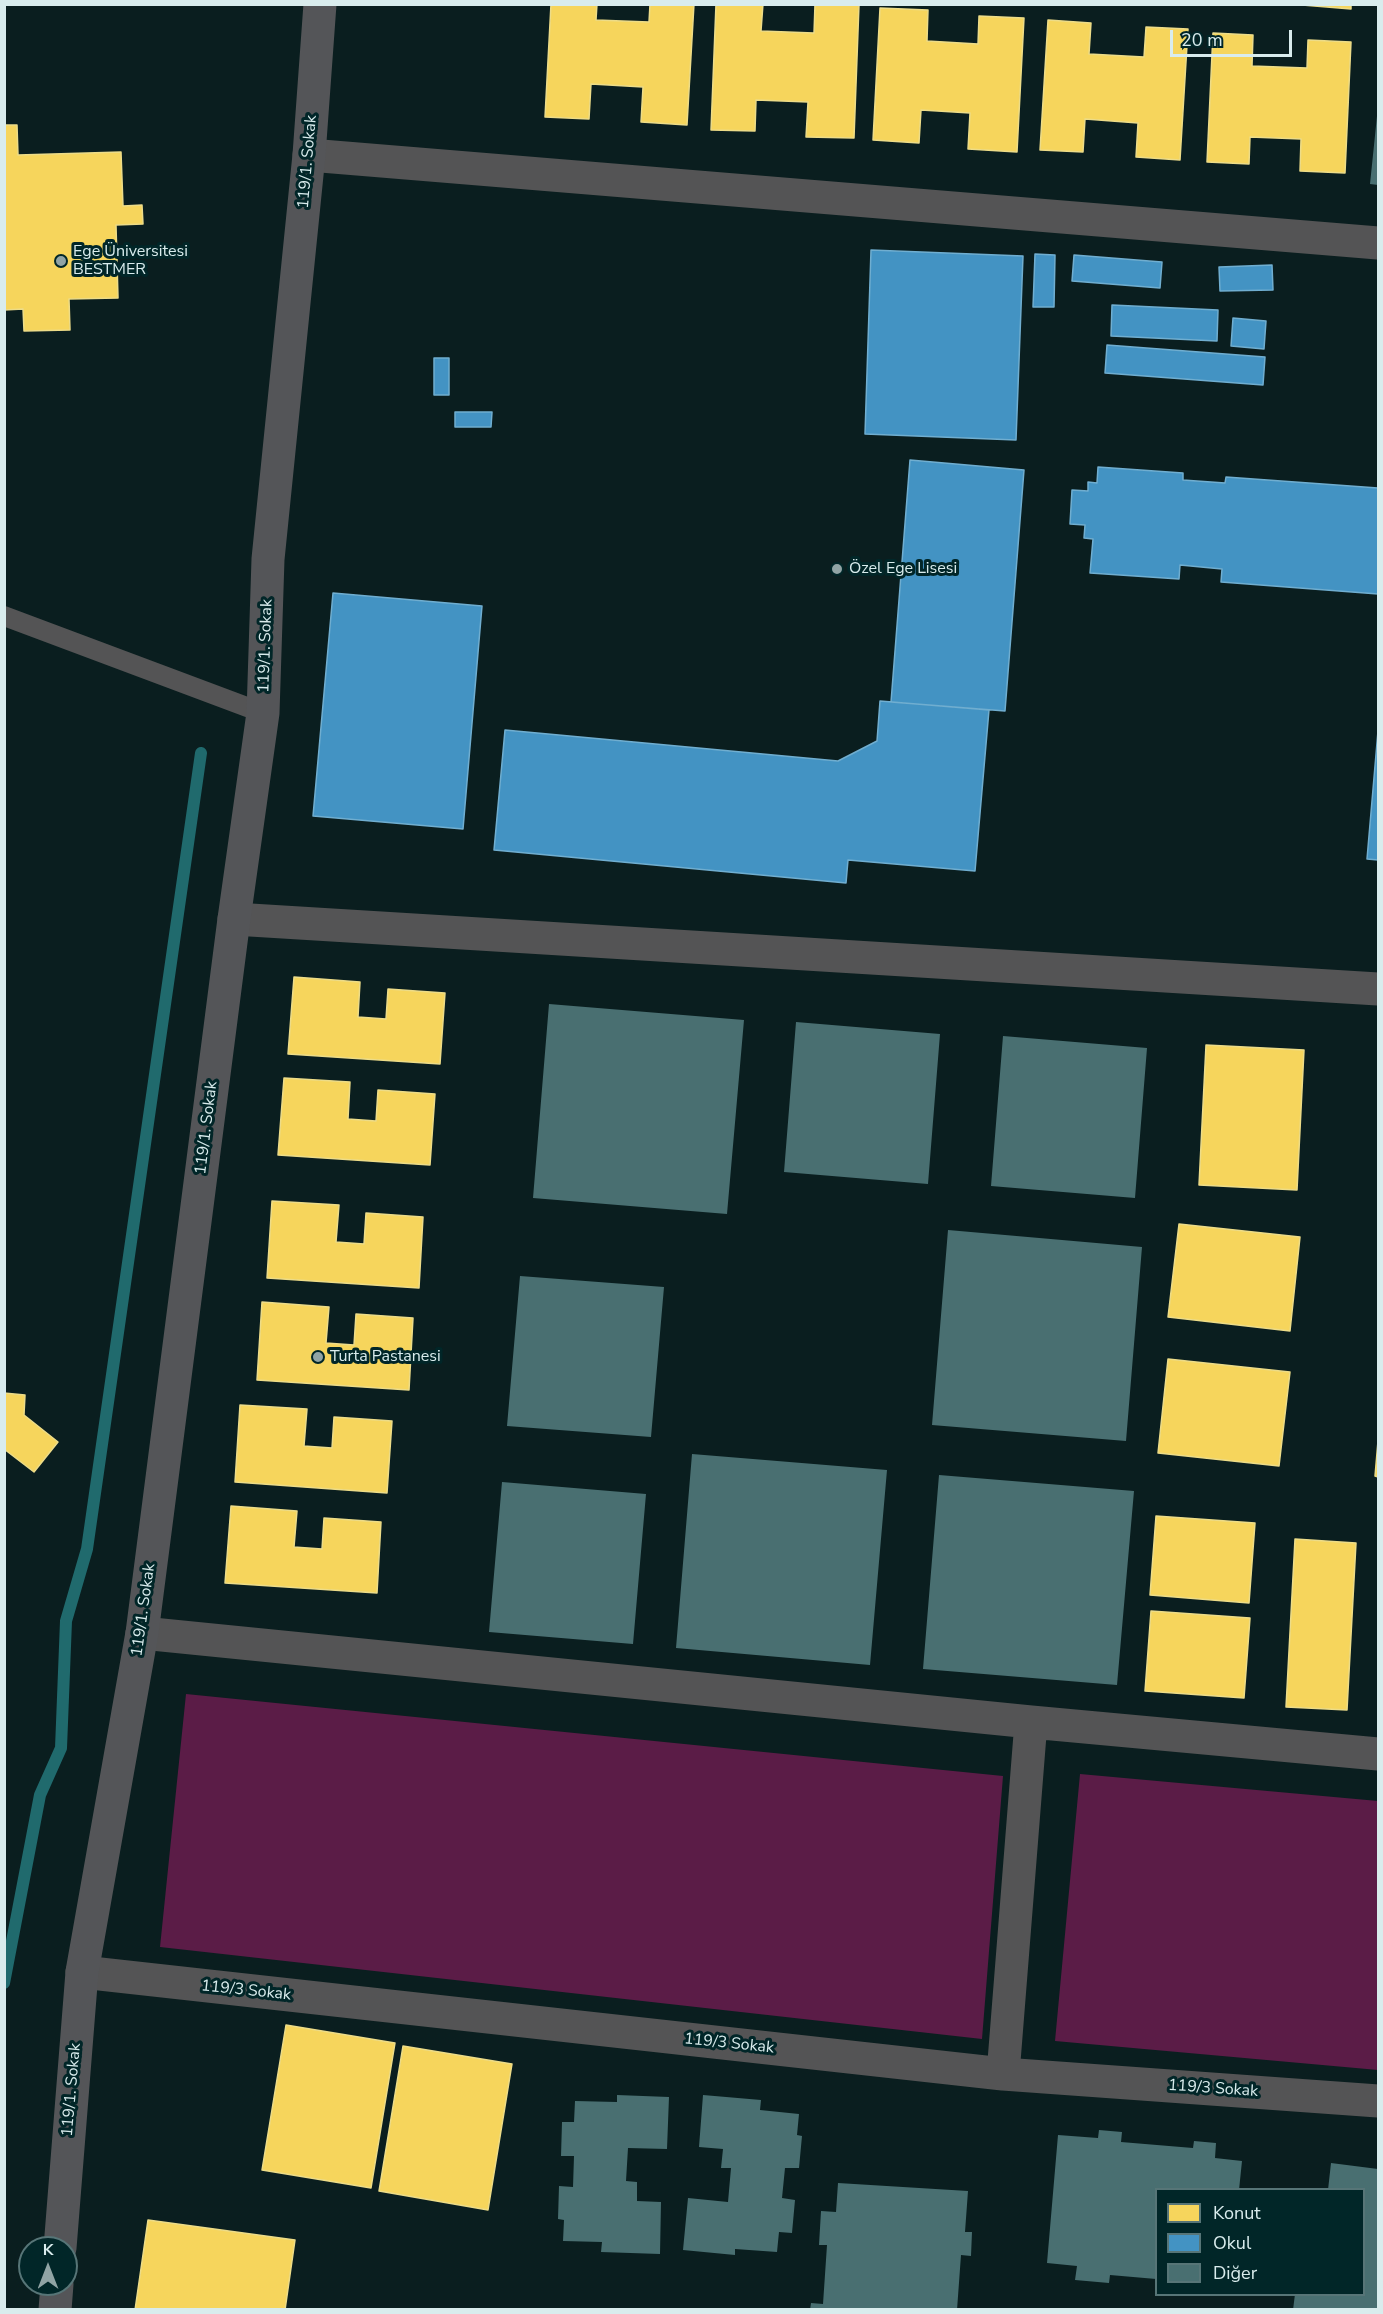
<!DOCTYPE html>
<meta charset="utf-8">
<style>
body{margin:0}
#map{position:relative;width:1383px;height:2314px;overflow:hidden;background:#0a1e1f;font-family:"Nunito Sans",sans-serif}
canvas{display:block}
.frame{position:absolute;inset:0;border:6px solid #d9eced;pointer-events:none}
.legend{position:absolute;left:1155px;top:2188px;width:210px;height:108px;box-sizing:border-box;background:#012628;border:2px solid #577577;margin:0;padding:8px 10px;list-style:none;font-size:18px;color:#d9eced}
.legend li{display:flex;align-items:center;gap:12px;height:30px}
.legend b{width:30px;border:2px solid #577577}
.north{position:absolute;left:18px;top:2236px;width:60px;height:60px;box-sizing:border-box;background:#012628;border:2px solid #577577;border-radius:50%;rotate:0deg;font-size:16px;font-weight:700;line-height:24px;text-align:center;color:#d9eced}
.north::after{content:'';display:block;margin:auto;width:21px;height:27px;background:#91a4a5;clip-path:polygon(50% 0,100% 100%,50% 72%,0 100%)}
.scale{position:absolute;left:1170px;top:30px;width:122px;height:27px;box-sizing:border-box;border:3px solid #d9eced;border-top:0;padding-left:8px;font-size:18px;line-height:21px;white-space:nowrap;color:#d9eced;-webkit-text-stroke:4px #012628;paint-order:stroke}
</style>
<div id="map">
<canvas width="1383" height="2314"></canvas>
<div class="frame"></div>
<ul class="legend">
<li><b style="height:16px;background:#f6d55c"></b>Konut</li>
<li><b style="height:16px;background:#4393c3"></b>Okul</li>
<li><b style="height:16px;background:#496f71"></b>Diğer</li>
</ul>
<div class="north">K</div>
<div class="scale">20 m</div>
</div>
<script>
const ctx = document.querySelector('canvas').getContext('2d');
ctx.lineJoin = 'round';
function fillPath(path, color) {
  ctx.fillStyle = color;
  ctx.fill(path, 'evenodd');
}
function strokePath(path, color, width, dash) {
  ctx.strokeStyle = color;
  ctx.lineWidth = width;
  ctx.lineCap = dash ? 'butt' : 'round';
  ctx.setLineDash(dash || []);
  ctx.stroke(path);
}
function write(font, color, halo, rows, align = 'center') {
  ctx.font = font + ' "Nunito Sans",sans-serif';
  ctx.lineWidth = 6;
  ctx.setLineDash([]);
  ctx.textBaseline = 'middle';
  ctx.strokeStyle = halo;
  ctx.fillStyle = color;
  for (const [text, x, y, turn = 0] of rows) {
    ctx.save();
    ctx.translate(x, y);
    ctx.rotate((+turn || 0) * Math.PI / 180);
    ctx.textAlign = isNaN(turn) ? turn : align;
    if (halo) ctx.strokeText(text, 0, 0);
    ctx.fillText(text, 0, 0);
    ctx.restore();
  }
}
fillPath(new Path2D(`
 M186,1694L1003,1776L982,2039L160,1947Z
 M1080,1774L1378,1801V2070L1055,2041Z`), '#5b1c47');
const homes = new Path2D(`
 M551,4H597L596,20L649,22L650,4H694L687,125L641,122L643,87L591,84L589,119L545,117Z
 M716,4H763L761,31L814,33L815,4L859,5L854,138L806,137L808,102L756,100L755,131L711,130Z
 M1290,4H1351V9Z
 M880,8L928,10L927,41L978,44L979,16L1024,18L1017,152L968,149L970,113L921,110L919,143L873,140Z
 M1048,20L1091,23L1089,54L1144,57L1146,27L1188,29L1180,160L1136,157L1138,123L1085,119L1083,152L1040,150Z
 M1213,33L1253,35L1252,66L1307,68L1308,40L1351,42L1345,173L1300,171L1301,139L1250,137L1249,164L1207,162Z
 M4,125H17L18,155L121,152L123,206L142,205L143,224L116,225L118,298L69,299L70,330L24,331L23,309L4,310Z
 M294,977L360,982L358,1017L386,1019L388,989L445,993L440,1064L288,1054Z
 M1206,1045L1304,1050L1297,1190L1199,1185Z
 M284,1078L350,1082L348,1119L376,1121L378,1090L435,1094L430,1165L278,1155Z
 M272,1201L339,1205L336,1242L364,1244L366,1213L423,1217L419,1288L267,1278Z
 M1179,1224L1300,1237L1290,1331L1168,1317Z
 M262,1302L329,1307L326,1343L354,1345L356,1314L413,1318L409,1390L257,1380Z
 M1168,1359L1290,1372L1279,1466L1158,1453Z
 M4,1393L25,1395L24,1415L58,1442L34,1472L4,1449Z
 M240,1405L307,1409L304,1446L332,1448L334,1417L392,1421L387,1493L235,1482Z
 M1378,1441V1477L1375,1476Z
 M231,1506L297,1511L294,1547L322,1549L324,1518L381,1522L377,1593L225,1583Z
 M1156,1516L1255,1523L1249,1603L1150,1595Z
 M1295,1539L1356,1543L1347,1710L1286,1707Z
 M1151,1611L1250,1618L1244,1698L1145,1691Z
 M286,2025L395,2043L371,2188L262,2170Z
 M403,2046L512,2064L488,2210L379,2191Z
 M148,2220L295,2240L285,2310H135Z`);
fillPath(homes, '#f6d55c');
strokePath(homes, '#eddc88', 1.5);
const schools = new Path2D(`
 M871,250L1023,256L1016,440L865,434Z
 M1035,254L1055,255L1054,307H1033Z
 M1074,255L1162,262L1160,288L1072,281Z
 M1272,265L1273,290L1220,291L1219,267Z
 M1112,305L1218,310L1217,341L1111,336Z
 M1233,318L1266,321L1264,349L1231,346Z
 M1107,345L1265,357L1263,385L1105,373Z
 M434,358H449V395H434Z
 M455,412H492L491,427H455Z
 M910,460L1024,470L1005,711L891,702Z
 M1098,467L1183,473V480L1225,483L1226,477L1378,488V594L1221,582L1222,569L1180,565L1179,579L1090,573L1093,539L1084,538L1085,525L1070,524L1072,490L1088,491V482L1097,483Z
 M333,593L482,606L463,829L313,816Z
 M880,701L989,710L975,871L848,860L846,883L494,850L505,730L838,761L877,741Z
 M1378,731V860L1367,859Z`);
fillPath(schools, '#4393c3');
strokePath(schools, '#70aed0', 1.5);
strokePath(new Path2D(`
 M4,1983L40,1795L61,1748L66,1621L87,1549L201,753`), '#206a6d', 12);
fillPath(new Path2D(`
 M1377,116H1378V185L1370,184Z
 M549,1004L744,1020L727,1214L533,1198Z
 M796,1022L940,1034L928,1184L784,1172Z
 M1003,1036L1147,1048L1135,1198L991,1186Z
 M948,1230L1142,1247L1126,1441L932,1425Z
 M520,1276L664,1287L651,1437L507,1426Z
 M692,1454L887,1470L870,1665L676,1648Z
 M939,1475L1134,1491L1117,1685L923,1669Z
 M502,1482L646,1494L633,1644L489,1632Z
 M617,2095L669,2097L667,2149L628,2148L626,2181L637,2182V2201L661,2202L660,2254L601,2252L602,2242L563,2241L564,2220L558,2219L559,2186L573,2187L574,2156H561L562,2122H574L575,2101L617,2102Z
 M703,2095L761,2100L760,2110L799,2114L797,2135L802,2136L799,2168H785L782,2198L795,2200L792,2233L779,2232L777,2252L735,2249V2255L683,2250L688,2198L728,2202L731,2168H721L723,2149L699,2147Z
 M1099,2130L1122,2132L1121,2142L1193,2148L1194,2141L1216,2143L1215,2158L1242,2161L1239,2190H1156V2279L1110,2275L1109,2283L1075,2280L1077,2266L1047,2263L1058,2135L1098,2138Z
 M1331,2163L1378,2169V2310H1293L1295,2294H1364V2190H1328Z
 M838,2183L968,2191L965,2232H972L971,2256L961,2255L957,2310H810L811,2303L823,2304L827,2245H819L821,2211L836,2212Z`), '#496f71');
strokePath(new Path2D(`
 M4,616L263,713`), '#545455', 20);
strokePath(new Path2D(`
 M309,155L1378,243
 M234,919L1378,989
 M142,1633L1031,1722L1378,1754
 M82,1972L1003,2074L1378,2101
 M1003,2074L1031,1722`), '#545455', 33);
strokePath(new Path2D(`
 M60,2248L82,1972L142,1633L234,919L263,713L268,559L309,155L320,4
 M55,2310L57,2284`), '#545558', 33);
for (const [x, y, r, color] of [
 [61,261,6,"#91a4a5"],
 [837,569,6,"#91a4a5"],
 [318,1357,6,"#91a4a5"]
]) {
  const dot = new Path2D();
  dot.arc(x, y, r, 0, 2 * Math.PI);
  ctx.fillStyle = color;
  ctx.fill(dot);
  strokePath(dot, '#012628', 2);
}
write('16px', '#d9eced', '#012628', [
 ["119/1. Sokak",308,162,-85],
 ["119/1. Sokak",266,646,-88],
 ["119/1. Sokak",207,1128,-83],
 ["119/1. Sokak",144,1610,-82],
 ["119/3 Sokak",246,1991,6],
 ["119/3 Sokak",729,2044,6],
 ["119/3 Sokak",1213,2089,4],
 ["119/1. Sokak",72,2090,-85]
]);
write('16px', '#d9eced', '#012628', [
 ["Ege Üniversitesi",73,252],
 ["BESTMER",73,270],
 ["Özel Ege Lisesi",849,569],
 ["Turta Pastanesi",330,1357]
], 'left');
</script>
